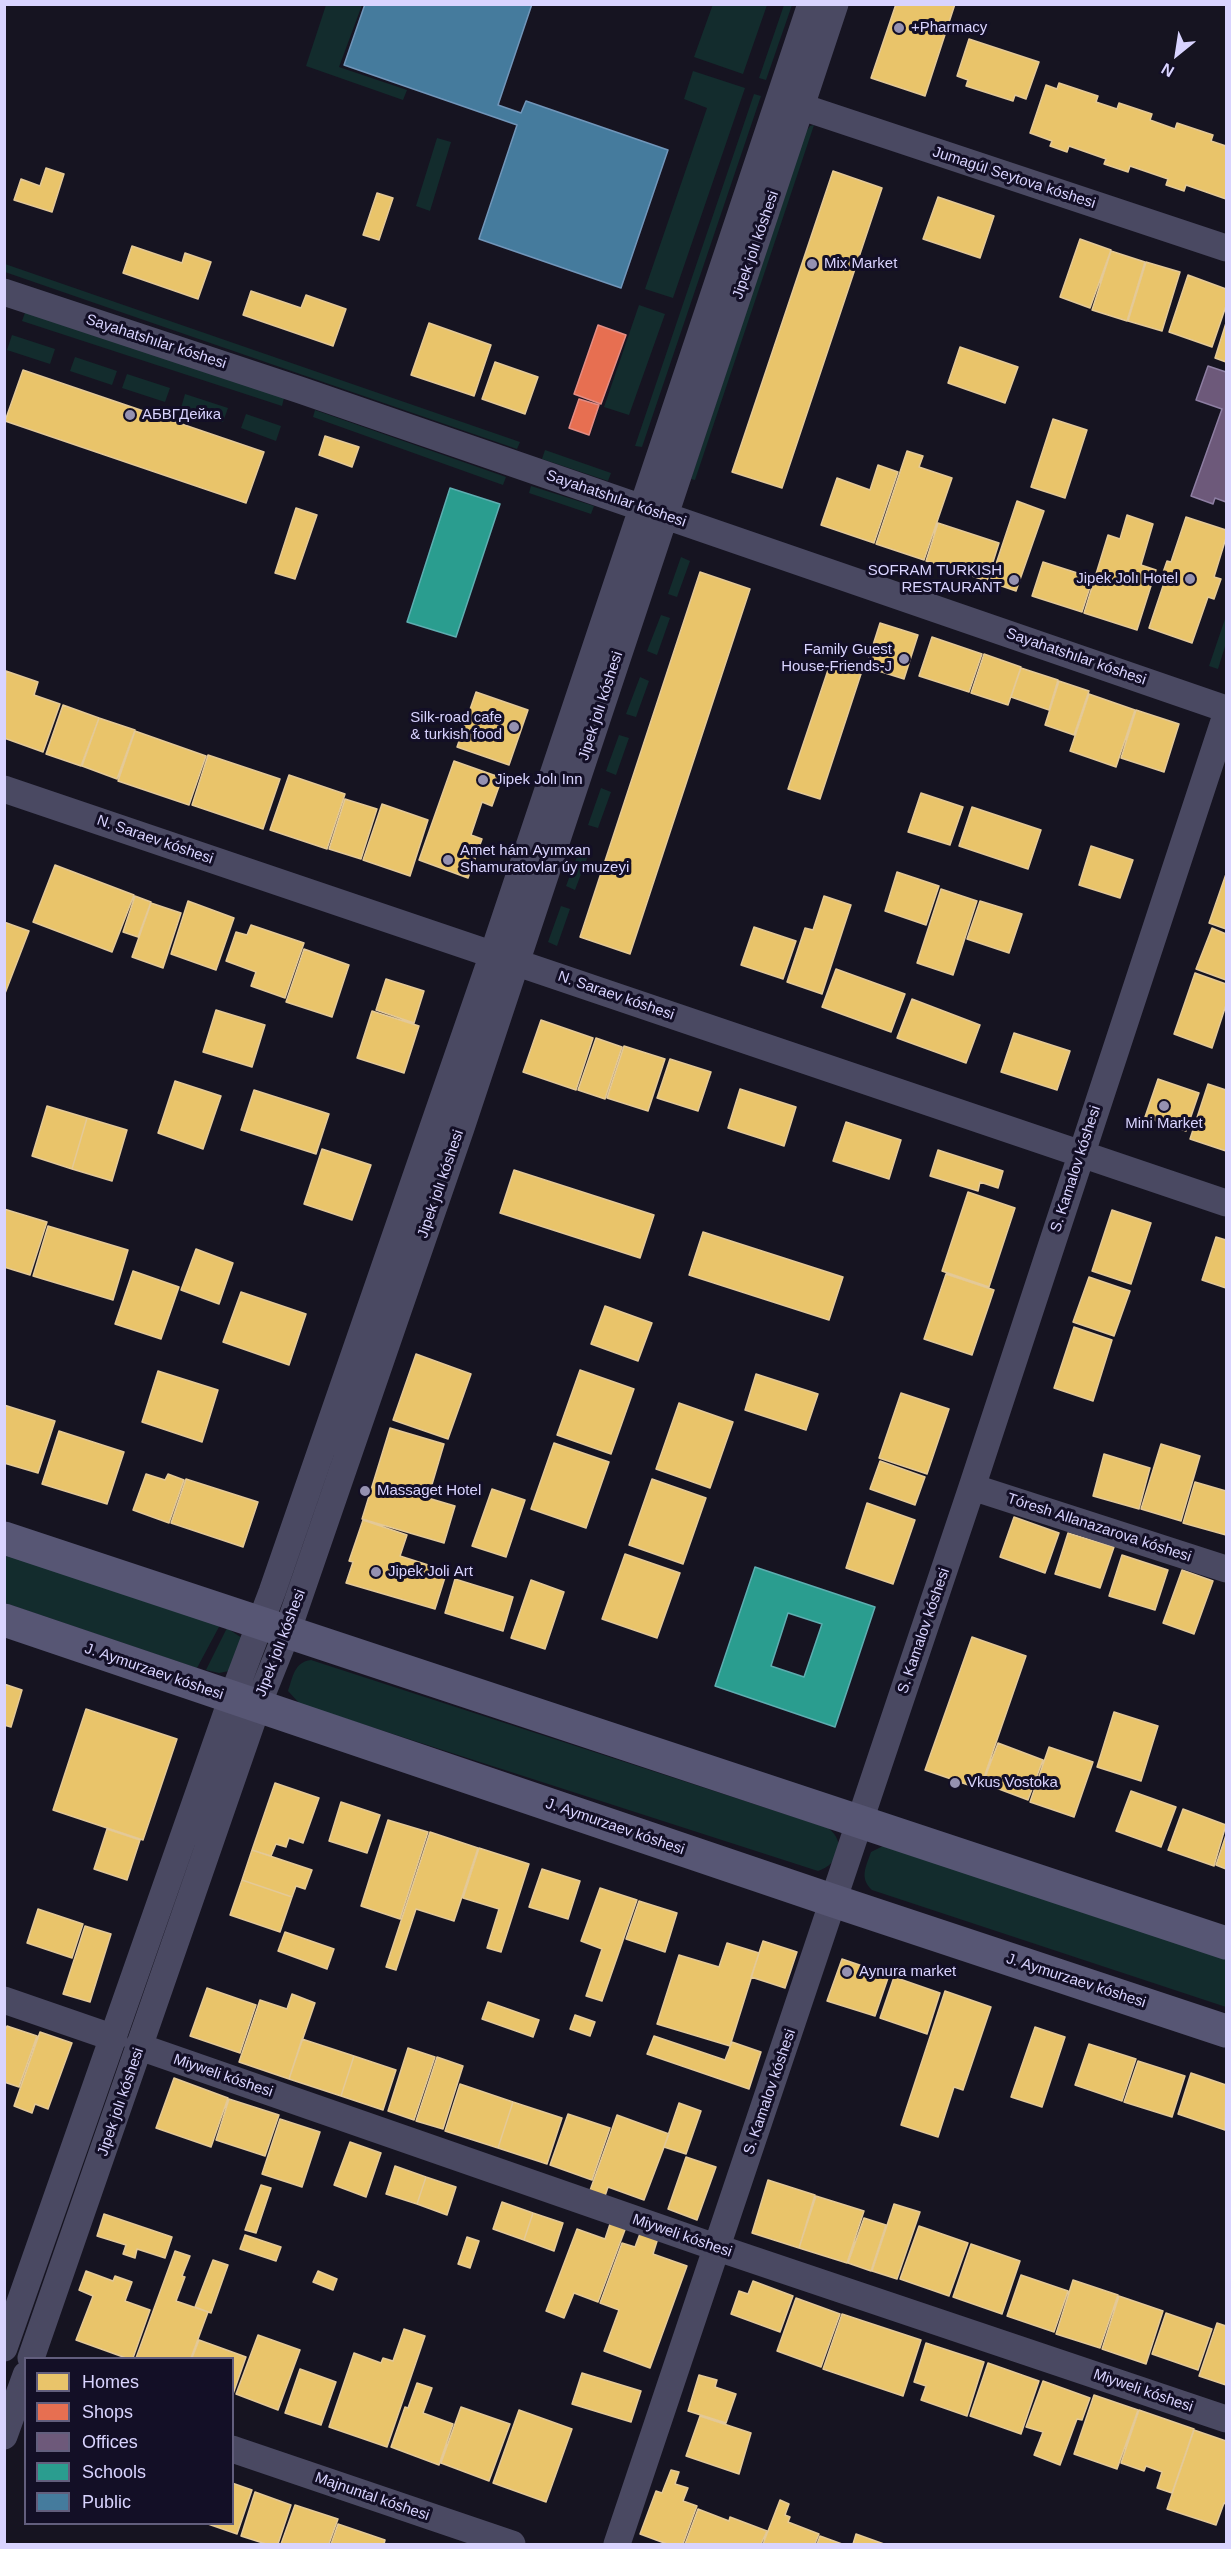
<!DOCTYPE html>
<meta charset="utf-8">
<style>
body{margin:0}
#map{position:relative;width:1231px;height:2549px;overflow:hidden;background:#161421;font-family:Arial,sans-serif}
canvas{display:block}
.frame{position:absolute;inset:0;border:6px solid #d9d4ff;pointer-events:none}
.legend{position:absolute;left:24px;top:2357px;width:210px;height:168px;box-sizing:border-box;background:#130f26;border:2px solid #625e7d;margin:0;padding:8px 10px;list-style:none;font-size:18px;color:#d9d4ff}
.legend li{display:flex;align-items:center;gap:12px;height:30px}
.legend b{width:30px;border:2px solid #625e7d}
.north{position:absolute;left:1147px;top:24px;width:60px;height:60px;-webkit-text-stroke:4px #130f26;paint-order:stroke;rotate:210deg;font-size:16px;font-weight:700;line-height:24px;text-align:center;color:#d9d4ff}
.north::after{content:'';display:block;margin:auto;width:21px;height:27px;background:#d9d4ff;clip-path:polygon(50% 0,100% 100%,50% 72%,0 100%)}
</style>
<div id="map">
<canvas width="1231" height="2549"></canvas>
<div class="frame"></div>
<ul class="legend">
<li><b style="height:16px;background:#e9c46a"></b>Homes</li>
<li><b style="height:16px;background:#e76f51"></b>Shops</li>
<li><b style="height:16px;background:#6d597a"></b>Offices</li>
<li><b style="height:16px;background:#2a9d8f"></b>Schools</li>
<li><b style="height:16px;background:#457b9d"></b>Public</li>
</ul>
<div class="north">N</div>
</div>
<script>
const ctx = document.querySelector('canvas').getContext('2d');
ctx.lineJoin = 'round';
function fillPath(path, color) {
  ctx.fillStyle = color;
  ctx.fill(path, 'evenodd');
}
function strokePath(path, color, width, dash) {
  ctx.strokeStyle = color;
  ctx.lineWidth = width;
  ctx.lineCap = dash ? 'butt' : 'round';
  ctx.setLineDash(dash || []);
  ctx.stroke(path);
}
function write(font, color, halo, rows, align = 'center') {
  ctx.font = font + ' Arial,sans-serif';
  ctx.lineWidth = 6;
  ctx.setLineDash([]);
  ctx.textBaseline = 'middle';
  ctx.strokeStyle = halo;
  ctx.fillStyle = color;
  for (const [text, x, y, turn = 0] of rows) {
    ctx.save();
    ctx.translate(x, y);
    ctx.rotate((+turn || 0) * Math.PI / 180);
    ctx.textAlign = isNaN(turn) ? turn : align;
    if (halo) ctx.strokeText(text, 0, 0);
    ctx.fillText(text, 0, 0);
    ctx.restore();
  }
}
fillPath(new Path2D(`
 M713,4L767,5L743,74L694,57Z
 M326,5H362L339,67L407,90L403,100L306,66Z
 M784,5H792L766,80L759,78Z
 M693,71L745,88L673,298L645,289L707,108L684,99Z
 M754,94L761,96L642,447L635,446Z
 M814,125L695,480L691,479L805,133L810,126Z
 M437,138L451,142L430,211L416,206Z
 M5,264L520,442L517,449L5,272Z
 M639,305L665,314L629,415L604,407Z
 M26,310L284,398L282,406L22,321Z
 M12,335L55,349L50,364L7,350Z
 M75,357L117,371L112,385L70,371Z
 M127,374L170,388L165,402L122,388Z
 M185,394L228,408L223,422L181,408Z
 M315,410L506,477L503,485L313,417Z
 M246,414L281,426L276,441L241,428Z
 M545,450L611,473L608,481L542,459Z
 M531,486L594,506L591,514L529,493Z
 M681,557L690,561L677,597L668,594Z
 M661,615L670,618L657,655L647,651Z
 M1225,619L1226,643L1218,669L1209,666Z
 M640,677L649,681L636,717L626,714Z
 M619,735L629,738L616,775L606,771Z
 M601,788L611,792L598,828L588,825Z
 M580,849L589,853L575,890L566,886Z
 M561,906L570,909L557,946L548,942Z
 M5,1552L220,1625L197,1668L5,1603Z
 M227,1628L242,1638L229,1671L219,1673L206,1670Z
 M311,1660L828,1828C847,1842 839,1864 818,1871L300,1704L288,1691C293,1677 294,1662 311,1660Z
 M885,1845L1226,1957V2007L872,1890C859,1878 866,1867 871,1852Z`), '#132c2d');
const homes = new Path2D(`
 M896,4H955L925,96L871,78Z
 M969,39L1039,62L1026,99L1015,95L1013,101L966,86L968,80L957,76Z
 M1059,83L1098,96L1096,102L1117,109L1119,103L1152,114L1150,120L1175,129L1177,123L1213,135L1211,141L1226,146V199L1186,185L1184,191L1166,185L1168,179L1130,166L1128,172L1104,164L1106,159L1069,146L1067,152L1050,146L1052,141L1030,133L1046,85L1057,89Z
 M46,168L64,174L52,212L14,200L21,179L40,186Z
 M833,171L882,188L782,488L732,472Z
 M377,193L393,198L379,240L363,235Z
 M938,197L994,216L980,258L923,239Z
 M1080,239L1111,250L1090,308L1060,297Z
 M132,246L182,263L185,253L211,262L198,299L123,273Z
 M1111,251L1145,262L1127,321L1092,310Z
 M1146,262L1180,272L1162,331L1128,321Z
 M1188,275L1226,289V306L1212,347L1169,332Z
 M251,291L301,308L306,295L346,309L333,346L243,315Z
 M429,323L491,345L474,396L411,375Z
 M1226,323V362L1215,358Z
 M960,347L1018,367L1005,403L948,383Z
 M495,362L538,377L525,414L482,399Z
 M23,370L264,452L246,503L5,421Z
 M1053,419L1087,430L1065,498L1031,487Z
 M325,436L359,447L352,467L319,455Z
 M907,451L923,456L919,467L952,478L924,560L876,544Z
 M878,465L898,472L874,543L821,525L837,478L870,490Z
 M1017,501L1044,511L1016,591L990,582Z
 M296,508L317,515L295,579L275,573Z
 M1127,515L1153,524L1141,565L1156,570L1137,630L1084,613L1108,535L1120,539Z
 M1186,517L1226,530V538L1214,577L1221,579L1214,599L1208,597L1192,643L1149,628L1164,583L1160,581L1167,561L1171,562Z
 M938,523L999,543L987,581L926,561Z
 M1043,562L1093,578L1082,612L1032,596Z
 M700,572L750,589L630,954L580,937Z
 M880,623L918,635L904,679L866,667Z
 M932,637L982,654L969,692L919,676Z
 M984,654L1021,667L1008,705L971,693Z
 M830,664L861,674L820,799L788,789Z
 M1021,668L1058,680L1049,710L1011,697Z
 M6,671L38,682L34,695L60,704L43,752L4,738Z
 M1059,681L1089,691L1074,735L1045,725Z
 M476,692L528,710L509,765L457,747Z
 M1089,694L1135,710L1116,767L1070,751Z
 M63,705L99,718L81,766L46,754Z
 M1136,710L1179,724L1164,772L1121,758Z
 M99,718L135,730L117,779L82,766Z
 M135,731L206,756L189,805L118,781Z
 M208,755L280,779L263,829L192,805Z
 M454,761L502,778L492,806L482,802L471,835L482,839L468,878L419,860Z
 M289,775L345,794L327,849L270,830Z
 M921,793L963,807L950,845L908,832Z
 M345,799L377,809L361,859L329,849Z
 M382,804L428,820L410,876L363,860Z
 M972,807L1041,830L1028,869L959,846Z
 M1091,846L1133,860L1120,898L1079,885Z
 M55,865L134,895L112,952L33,922Z
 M897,872L939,886L926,925L885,911Z
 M1226,874V929L1209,923Z
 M941,889L977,901L953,975L917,963Z
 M135,896L151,902L138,937L123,932Z
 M824,896L851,905L822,994L787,982L805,928L813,930Z
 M188,901L234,918L216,970L171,954Z
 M980,901L1022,914L1009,953L967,939Z
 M151,903L181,913L163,968L132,957Z
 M4,922L29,931L4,996Z
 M251,925L304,943L285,998L251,986L256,972L226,961L236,932L247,935Z
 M754,927L796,941L783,979L741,965Z
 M1212,928L1226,934V980L1196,969Z
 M304,949L349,965L332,1017L286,1002Z
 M836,969L905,994L891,1032L822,1007Z
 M1195,973L1226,984V1005L1212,1048L1174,1034Z
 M386,979L424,991L414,1023L376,1010Z
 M912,999L980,1025L966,1063L897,1038Z
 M216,1010L265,1025L252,1067L203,1052Z
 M372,1011L419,1026L404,1073L357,1058Z
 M541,1020L593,1038L576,1090L523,1072Z
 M1014,1033L1070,1051L1057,1090L1001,1072Z
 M596,1038L622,1047L605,1099L578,1090Z
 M624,1046L665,1059L648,1111L607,1098Z
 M670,1059L711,1072L698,1111L657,1098Z
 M1158,1079L1199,1093L1186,1131L1145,1117Z
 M175,1081L221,1096L203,1149L158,1133Z
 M1208,1084L1226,1090V1151L1190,1139Z
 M740,1089L796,1107L784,1146L728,1128Z
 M254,1090L329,1114L316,1154L241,1130Z
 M47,1106L87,1118L72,1169L32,1156Z
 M87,1118L127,1130L112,1181L72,1169Z
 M846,1122L901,1140L889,1179L833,1161Z
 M322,1149L371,1165L352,1220L304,1204Z
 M938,1150L1003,1171L998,1188L980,1182L978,1191L930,1176Z
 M514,1170L654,1215L640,1258L500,1213Z
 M968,1192L1015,1208L989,1287L942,1271Z
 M4,1209L47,1222L30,1275L4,1267Z
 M1112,1210L1151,1223L1131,1284L1092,1271Z
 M48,1226L128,1250L113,1300L33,1276Z
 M703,1232L843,1277L829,1320L689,1275Z
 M1216,1237L1226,1240V1288L1202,1280Z
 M196,1249L233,1263L219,1304L181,1290Z
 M133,1271L179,1287L161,1339L115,1324Z
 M946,1274L994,1290L972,1355L924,1339Z
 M1089,1277L1130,1291L1114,1336L1073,1322Z
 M241,1292L306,1314L289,1365L223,1342Z
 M605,1306L652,1323L638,1361L591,1344Z
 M1074,1327L1112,1340L1093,1401L1054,1388Z
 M416,1354L471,1374L448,1439L393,1420Z
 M580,1370L634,1389L611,1454L557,1435Z
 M158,1371L218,1390L202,1442L142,1422Z
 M756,1374L818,1394L806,1430L745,1410Z
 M901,1393L949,1409L927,1474L879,1458Z
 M679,1403L733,1422L710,1488L656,1469Z
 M4,1405L55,1421L38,1473L4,1463Z
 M390,1428L444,1444L428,1498L455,1506L444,1543L362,1519Z
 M59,1431L124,1452L107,1504L42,1484Z
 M554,1443L609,1462L586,1528L531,1509Z
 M1161,1444L1200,1456L1181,1521L1141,1509Z
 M1104,1454L1150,1468L1139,1509L1093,1496Z
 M880,1461L925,1477L915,1505L870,1489Z
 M146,1474L165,1480L168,1474L184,1480L169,1523L133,1510Z
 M186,1479L258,1502L243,1547L171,1523Z
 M652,1479L706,1498L683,1564L629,1545Z
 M1195,1482L1226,1491V1535L1183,1523Z
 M492,1489L525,1500L506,1557L472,1546Z
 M867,1503L915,1520L893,1584L846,1568Z
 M1014,1517L1059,1533L1045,1573L1000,1557Z
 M363,1520L407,1535L400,1556L447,1571L435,1609L346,1583L353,1562L349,1561Z
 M1068,1533L1114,1547L1100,1588L1055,1574Z
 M625,1554L680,1573L657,1638L602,1619Z
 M1122,1555L1168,1570L1155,1610L1109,1596Z
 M1182,1570L1213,1581L1194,1634L1163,1623Z
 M455,1579L513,1597L503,1631L445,1613Z
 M531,1580L564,1592L545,1649L511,1638Z
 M972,1637L1026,1656L980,1789L925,1770Z
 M4,1684L22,1690L11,1727L4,1725Z
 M86,1709L177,1739L143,1840L53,1810Z
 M1114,1712L1158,1726L1141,1781L1097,1767Z
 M998,1743L1043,1760L1028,1800L983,1783Z
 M1049,1747L1093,1762L1074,1817L1030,1802Z
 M275,1783L319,1798L303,1843L289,1838L286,1847L276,1844L271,1856L252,1850Z
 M1131,1791L1176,1807L1161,1847L1116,1831Z
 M341,1802L380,1815L367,1853L329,1841Z
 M1183,1809L1226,1825L1214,1866L1168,1850Z
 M388,1820L428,1832L400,1919L361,1906Z
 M107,1829L140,1840L127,1880L94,1869Z
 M430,1832L478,1848L454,1921L416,1909L396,1970L386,1967Z
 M1226,1835V1869L1216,1865Z
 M479,1848L529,1864L501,1952L487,1948L499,1909L463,1898Z
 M252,1850L312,1870L305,1889L296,1886L292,1897L242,1880Z
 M542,1869L580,1881L568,1919L529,1907Z
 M242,1880L292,1897L280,1932L230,1915Z
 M600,1888L637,1900L602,2001L586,1996L602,1949L581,1941Z
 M639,1901L677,1913L665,1952L626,1939Z
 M38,1909L83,1924L72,1958L27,1943Z
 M85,1926L111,1934L90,2002L63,1994Z
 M285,1932L334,1949L327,1969L278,1951Z
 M763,1941L797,1952L785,1988L751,1977Z
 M727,1943L759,1953L730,2046L657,2024L679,1955L719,1967Z
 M842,1959L889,1975L875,2016L827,2001Z
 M894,1977L940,1993L927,2034L880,2018Z
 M207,1988L256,2005L240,2053L190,2036Z
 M945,1991L991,2007L963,2090L954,2087L938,2137L901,2125Z
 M292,1994L315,2003L289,2079L239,2062L260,2000L287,2009Z
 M488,2002L539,2020L533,2037L482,2019Z
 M575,2015L595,2022L590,2036L570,2029Z
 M7,2026L37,2036L19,2087L4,2082V2033Z
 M1035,2027L1065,2037L1042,2107L1011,2097Z
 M40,2032L72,2043L48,2109L35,2104L32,2113L14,2106Z
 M654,2036L725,2060L732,2042L761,2052L749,2089L647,2054Z
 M302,2039L354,2056L341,2096L289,2079Z
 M1089,2044L1136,2059L1122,2101L1075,2085Z
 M408,2048L435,2057L414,2120L388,2111Z
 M354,2056L396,2070L383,2110L341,2096Z
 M437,2057L463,2066L443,2129L416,2121Z
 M1138,2061L1185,2076L1172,2117L1124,2102Z
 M1191,2073L1226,2085L1225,2130L1178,2114Z
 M174,2078L228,2098L211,2147L156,2128Z
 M460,2084L513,2102L498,2148L445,2131Z
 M229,2099L279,2115L265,2156L216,2140Z
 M513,2102L562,2118L547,2164L498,2148Z
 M679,2103L701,2111L686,2154L664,2147Z
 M568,2114L610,2128L592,2180L550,2165Z
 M617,2115L669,2134L644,2200L608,2187L603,2202L588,2196Z
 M280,2119L320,2132L302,2187L262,2174Z
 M350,2142L381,2153L366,2197L334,2185Z
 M686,2157L716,2167L697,2220L668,2209Z
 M395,2166L426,2177L417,2204L386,2194Z
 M426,2177L456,2187L447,2215L417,2204Z
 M768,2180L815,2195L799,2248L752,2233Z
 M261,2185L271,2188L256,2233L245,2230Z
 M816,2196L864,2211L847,2263L799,2248Z
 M502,2202L533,2213L524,2240L493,2229Z
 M894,2204L920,2212L897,2279L872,2271Z
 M533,2213L563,2223L554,2251L524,2240Z
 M104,2214L172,2237L165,2258L137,2249L135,2258L123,2254L126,2245L97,2236Z
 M864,2218L886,2225L871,2271L848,2263Z
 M611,2221L626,2227L598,2302L574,2293L564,2318L546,2311L577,2229L605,2239Z
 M919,2226L968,2243L949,2296L900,2279Z
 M641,2231L658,2238L653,2254L687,2266L650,2368L604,2351L619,2310L600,2303L622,2243L635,2247Z
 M245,2235L281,2247L276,2261L240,2249Z
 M467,2237L479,2241L470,2268L458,2264Z
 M971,2244L1020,2261L1002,2314L953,2297Z
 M175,2251L190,2256L182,2276L185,2277L176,2301L208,2312L191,2358H136Z
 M213,2260L228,2265L211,2313L195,2307Z
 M86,2271L113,2281L115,2276L132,2282L125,2301L150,2310L133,2358H126L76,2340L93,2296L79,2290Z
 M318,2271L337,2279L333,2290L313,2282Z
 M1021,2275L1068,2291L1054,2332L1007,2316Z
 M1073,2280L1118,2295L1100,2348L1056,2334Z
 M753,2281L793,2296L780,2332L731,2314L739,2291L748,2294Z
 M1119,2296L1163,2311L1146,2364L1102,2349Z
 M796,2298L840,2314L821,2367L777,2351Z
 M1166,2313L1212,2329L1198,2370L1152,2354Z
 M842,2314L921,2340L903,2396L823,2369Z
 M1217,2323L1226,2326V2385L1199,2376Z
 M404,2329L425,2336L387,2447L329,2427L354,2353L381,2363L383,2358L393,2361Z
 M258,2335L300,2350L278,2410L236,2394Z
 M199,2340L246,2357L233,2394L232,2358H192Z
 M926,2343L984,2362L967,2416L921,2400L926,2386L914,2382Z
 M988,2363L1039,2381L1021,2434L970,2416Z
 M300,2369L336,2382L321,2425L285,2413Z
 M582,2373L641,2391L631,2422L572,2404Z
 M699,2375L717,2380L715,2387L736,2394L726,2423L688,2411Z
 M1043,2381L1090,2398L1082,2420L1077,2419L1060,2465L1034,2455L1043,2432L1026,2427Z
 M417,2383L432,2388L423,2413L453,2424L439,2465L391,2447L405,2407L408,2408Z
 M1094,2395L1138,2410L1117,2469L1074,2454Z
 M461,2407L510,2424L489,2481L441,2463Z
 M519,2410L572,2429L546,2502L493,2483Z
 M1139,2410L1194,2429L1172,2493L1157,2488L1162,2472L1146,2466L1144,2471L1121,2463Z
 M700,2416L751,2433L739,2474L686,2456Z
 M1194,2430L1226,2441V2504L1224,2503L1216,2525L1167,2509Z
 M671,2470L679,2472L675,2484L688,2488L683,2501L697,2506L683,2544H667L640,2534L656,2491L662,2493Z
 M232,2483L252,2490L237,2534L208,2524H232Z
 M255,2492L291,2505L278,2544H266L241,2536Z
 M780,2500L789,2504L785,2515L790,2517L788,2522L819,2534L815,2544H763Z
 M295,2505L338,2519L329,2544H281Z
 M698,2509L729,2521L730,2517L767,2531L761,2544H685Z
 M338,2524L385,2540L384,2544H331Z
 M856,2534L884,2544H853Z
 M820,2536L842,2544H817Z`);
fillPath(homes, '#e9c46a');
strokePath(homes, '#e4c997', 1.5);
const shops = new Path2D(`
 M598,325L626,335L601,404L574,394Z
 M579,399L599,405L589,435L569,428Z`);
fillPath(shops, '#e76f51');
strokePath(shops, '#e38d85', 1.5);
const offices = new Path2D(`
 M1208,366L1226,372V502L1215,498L1213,504L1191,496L1222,409L1196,400Z`);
fillPath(offices, '#6d597a');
strokePath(offices, '#8d7ea2', 1.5);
const schools = new Path2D(`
 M450,488L500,504L456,637L407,622Z
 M755,1567L875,1607L835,1727L715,1686ZM788,1613L822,1624L804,1677L771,1666Z`);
fillPath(schools, '#2a9d8f');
strokePath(schools, '#5eaeb1', 1.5);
const public = new Path2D(`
 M365,4H532L498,105L521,113L526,101L668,150L621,288L479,239L517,125L344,65Z`);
fillPath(public, '#457b9d');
strokePath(public, '#7196ba', 1.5);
strokePath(new Path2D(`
 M802,107L1226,248
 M4,292L300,390L1226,709
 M4,789L1226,1203
 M972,1487L1226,1569
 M4,2000L114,2038
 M140,2047L718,2248L1226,2419
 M4,2348L232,1698L272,1592L493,954L811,4
 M31,2358L257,1707L287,1632L461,1128L835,4
 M4,2436L26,2375
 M232,2449L512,2544
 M617,2544L972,1487L1226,715`), '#4a4962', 27);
strokePath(new Path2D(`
 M4,1538L1226,1943
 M4,1620L834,1901L1226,2031`), '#575674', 33);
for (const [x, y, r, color] of [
 [899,28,6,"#9591b1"],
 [812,264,6,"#9591b1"],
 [130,415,6,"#9591b1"],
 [1190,579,6,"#9591b1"],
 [1014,580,6,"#9591b1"],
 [904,659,6,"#9591b1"],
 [514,727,6,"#9591b1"],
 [483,780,6,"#9591b1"],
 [448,860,6,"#9591b1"],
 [1164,1106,6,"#9591b1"],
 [365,1491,6,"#9591b1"],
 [376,1572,6,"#9591b1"],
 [955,1783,6,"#9591b1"],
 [847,1972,6,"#9591b1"]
]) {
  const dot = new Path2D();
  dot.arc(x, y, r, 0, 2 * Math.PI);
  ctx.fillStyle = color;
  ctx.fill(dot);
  strokePath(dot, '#130f26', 2);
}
write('15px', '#d9d4ff', '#130f26', [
 ["+Pharmacy",911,28],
 ["Mix Market",824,264],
 ["АБВГДейка",142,415],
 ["SOFRAM TURKISH",1002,571,"right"],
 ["RESTAURANT",1002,588,"right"],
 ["Jipek Jolı Hotel",1178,579,"right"],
 ["Family Guest",892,650,"right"],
 ["House-Friends-J",892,667,"right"],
 ["Silk-road cafe",502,718,"right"],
 ["& turkish food",502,735,"right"],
 ["Jipek Jolı Inn",495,780],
 ["Amet hám Ayımxan",460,851],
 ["Shamuratovlar úy muzeyi",460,868],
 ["Mini Market",1164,1124,"center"],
 ["Massaget Hotel",377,1491],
 ["Jipek Joli Art",388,1572],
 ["Vkus Vostoka",967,1783],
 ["Aynura market",859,1972]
], 'left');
write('15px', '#d9d4ff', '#130f26', [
 ["Jumagúl Seytova kóshesi",1014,178,18],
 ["Jipek jolı kóshesi",756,245,-71],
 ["Sayahatshılar kóshesi",156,342,18],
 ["Sayahatshılar kóshesi",616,499,19],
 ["Sayahatshılar kóshesi",1076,657,19],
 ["Jipek jolı kóshesi",601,706,-72],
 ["N. Saraev kóshesi",155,840,19],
 ["N. Saraev kóshesi",616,996,19],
 ["S. Kamalov kóshesi",1076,1169,-72],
 ["Jipek jolı kóshesi",441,1184,-71],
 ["Tóresh Allanazarova kóshesi",1099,1528,18],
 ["S. Kamalov kóshesi",924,1631,-71],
 ["Jipek jolı kóshesi",281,1643,-69],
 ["J. Aymurzaev kóshesi",154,1672,19],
 ["J. Aymurzaev kóshesi",615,1827,19],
 ["J. Aymurzaev kóshesi",1076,1981,18],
 ["Miyweli kóshesi",223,2076,19],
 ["S. Kamalov kóshesi",770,2092,-71],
 ["Jipek jolı kóshesi",121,2102,-71],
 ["Miyweli kóshesi",682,2236,19],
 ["Miyweli kóshesi",1143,2391,19],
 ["Majnuntal kóshesi",372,2497,19]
]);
</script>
